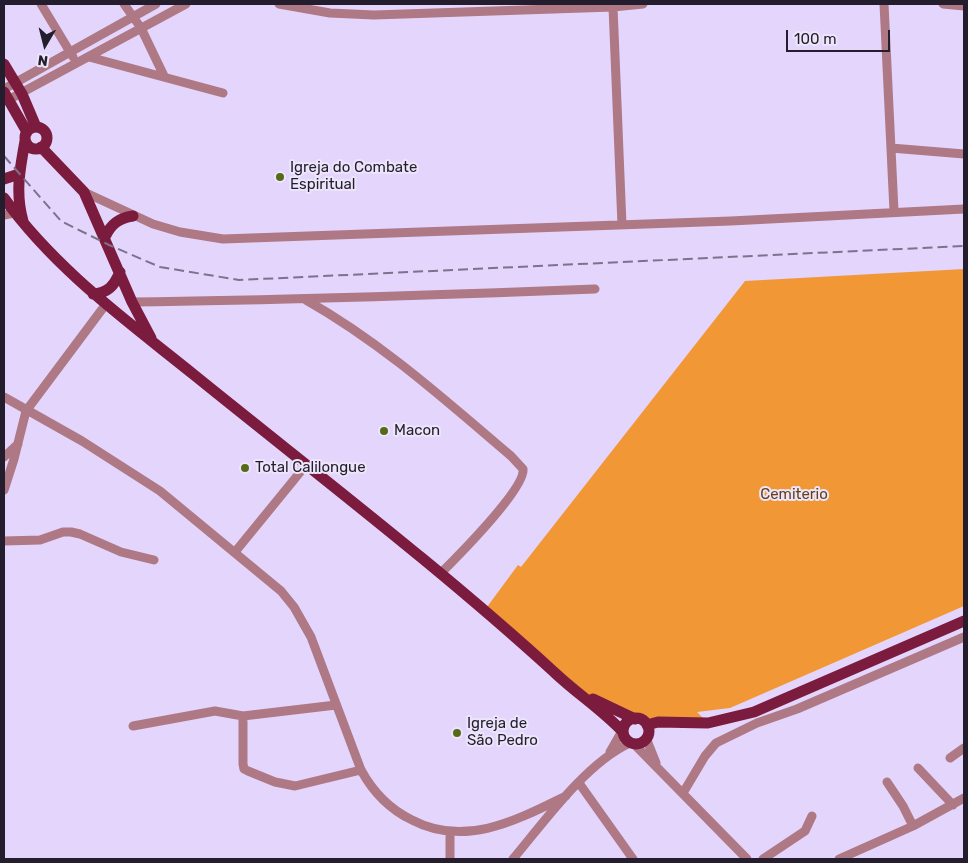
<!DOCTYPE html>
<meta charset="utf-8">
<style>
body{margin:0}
#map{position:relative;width:968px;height:863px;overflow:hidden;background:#e4d5fc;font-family:Rubik,sans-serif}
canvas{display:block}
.frame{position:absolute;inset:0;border:5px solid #241d2e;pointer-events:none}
.north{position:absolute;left:20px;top:20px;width:50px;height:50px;-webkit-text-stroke:4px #ede6fa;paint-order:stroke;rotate:188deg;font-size:14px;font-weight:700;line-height:20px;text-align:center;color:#241d2e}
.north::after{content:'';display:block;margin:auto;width:18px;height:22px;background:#241d2e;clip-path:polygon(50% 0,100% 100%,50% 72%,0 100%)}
.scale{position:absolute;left:786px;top:30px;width:104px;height:22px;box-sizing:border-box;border:2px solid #241d2e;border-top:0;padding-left:6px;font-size:15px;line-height:18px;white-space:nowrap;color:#241d2e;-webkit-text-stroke:4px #ede6fa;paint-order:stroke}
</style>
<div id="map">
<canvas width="968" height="863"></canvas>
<div class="frame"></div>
<div class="north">N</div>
<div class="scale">100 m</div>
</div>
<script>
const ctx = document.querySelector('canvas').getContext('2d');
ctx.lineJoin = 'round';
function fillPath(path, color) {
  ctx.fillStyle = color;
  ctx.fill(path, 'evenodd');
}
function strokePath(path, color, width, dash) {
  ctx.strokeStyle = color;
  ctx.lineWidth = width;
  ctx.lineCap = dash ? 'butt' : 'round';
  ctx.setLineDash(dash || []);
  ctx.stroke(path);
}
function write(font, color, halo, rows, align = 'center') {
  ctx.font = font + ' Rubik,sans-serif';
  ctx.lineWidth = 4;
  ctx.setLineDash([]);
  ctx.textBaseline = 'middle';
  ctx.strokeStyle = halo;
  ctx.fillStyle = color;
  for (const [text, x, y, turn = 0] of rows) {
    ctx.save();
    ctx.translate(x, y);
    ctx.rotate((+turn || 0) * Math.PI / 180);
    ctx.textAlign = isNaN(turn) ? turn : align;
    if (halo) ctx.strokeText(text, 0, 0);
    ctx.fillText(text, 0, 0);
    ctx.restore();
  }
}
fillPath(new Path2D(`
 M964,269V606L730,708L697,712L708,723L643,721L573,689L484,611L518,565L521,567L745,281Z`), '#f29735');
strokePath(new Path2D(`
 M41,4L73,57
 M124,4L141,28L164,76
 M279,4L330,13L374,15L613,7L643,4
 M884,4L894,211
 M943,4L964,6
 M613,7L622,225
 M89,57L223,93
 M4,89L156,4
 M8,100L186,4
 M891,148L964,154
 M84,192L153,224L180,232L223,239L731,221L964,209
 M4,215L14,213
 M306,300C382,343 445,400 511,456L523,469C526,488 456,558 440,574
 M132,302C287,300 441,295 595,289
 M4,397L82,441L160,491L281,591L294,607L311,637L361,770C373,792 389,809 412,820C465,848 517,820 566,796
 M4,457L18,444
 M4,490L14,459L26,411L106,304
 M4,541L40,540L63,532H71L80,534L121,552L154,560
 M235,552L306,465
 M243,716V764L244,769L248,771L275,782L295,786L361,770
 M133,726L215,711L243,716L336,705
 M646,738L656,763
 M634,744L747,859
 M610,752L622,731
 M950,758L964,748
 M918,768L953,805
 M887,782L903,806L913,826
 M579,783L633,859
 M683,793L705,756L716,743L757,723L797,709L964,637
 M450,859V833
 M513,859C544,822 586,763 630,743
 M763,859L805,831L812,816
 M839,859L913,826L964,798`), '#ae7885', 9);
strokePath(new Path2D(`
 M4,64L22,94L36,127
 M4,92L27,132
 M25 138a11 11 0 1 1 22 0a11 11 0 1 1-22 0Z
 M41,147L84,192L132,302L151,338
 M4,179L19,174
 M4,198C55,269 126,320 193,374C314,472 439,567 554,672C576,693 601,709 622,731
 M23,221C15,193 20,168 25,141
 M105,237C111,224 119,218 133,216
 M93,294C108,293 114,286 120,272
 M593,699L635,719
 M623 731a13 13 0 1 1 26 0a13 13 0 1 1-26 0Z
 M647,725L658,722L708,723L754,712L964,621`), '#7b1c3f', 11);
strokePath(new Path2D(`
 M4,156L61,221L109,245L160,267L239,280L964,246`), '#7c728d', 2, [10, 5]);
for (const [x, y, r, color] of [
 [280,177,5,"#556a18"],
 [384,431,5,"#556a18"],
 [245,468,5,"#556a18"],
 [457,733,5,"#556a18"]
]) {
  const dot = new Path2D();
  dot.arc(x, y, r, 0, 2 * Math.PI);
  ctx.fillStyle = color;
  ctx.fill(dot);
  strokePath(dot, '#ede6fa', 2);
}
write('15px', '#241d2e', '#ede6fa', [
 ["Igreja do Combate",290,168],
 ["Espiritual",290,185],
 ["Macon",394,431],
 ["Total Calilongue",255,468],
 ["Igreja de",467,724],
 ["São Pedro",467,741]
], 'left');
write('15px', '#65401a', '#ede6fa', [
 ["Cemiterio",794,495]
]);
</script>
